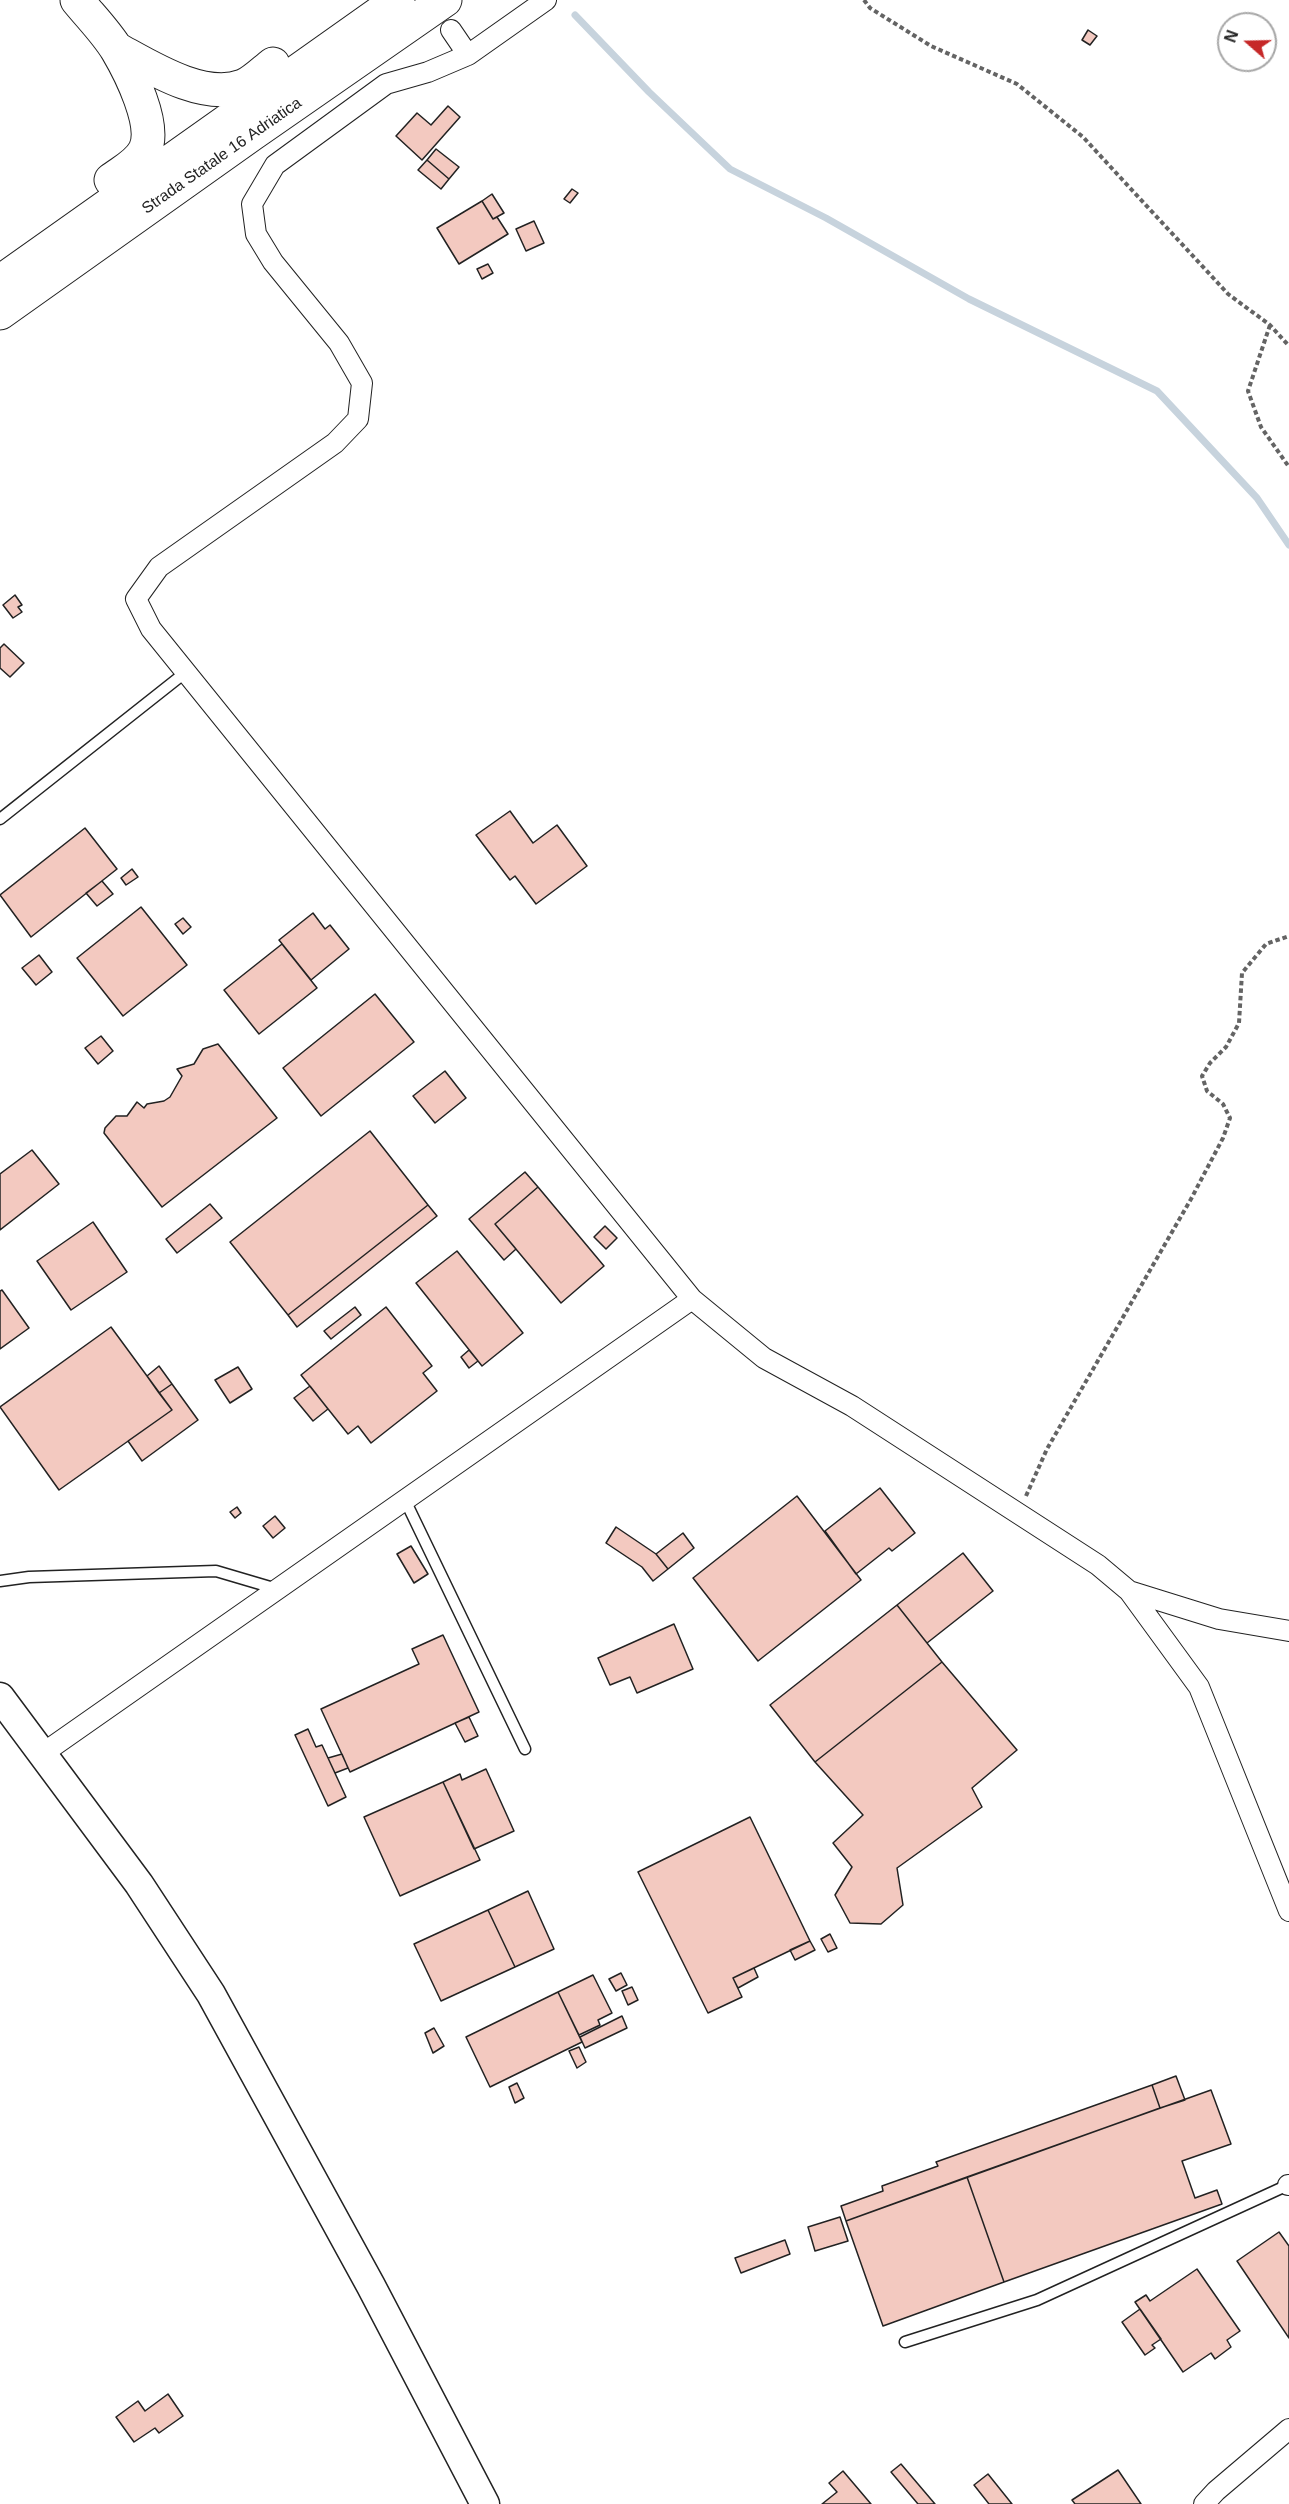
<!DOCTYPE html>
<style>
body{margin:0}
#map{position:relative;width:1289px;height:2504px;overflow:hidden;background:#fff;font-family:Arial,sans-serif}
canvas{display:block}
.north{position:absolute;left:1217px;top:12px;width:60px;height:60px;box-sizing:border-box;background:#fff;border:2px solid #a7a7a7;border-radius:50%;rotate:290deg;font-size:16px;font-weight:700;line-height:24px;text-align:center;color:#222}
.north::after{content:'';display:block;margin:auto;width:21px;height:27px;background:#c62828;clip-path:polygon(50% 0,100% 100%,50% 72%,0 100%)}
</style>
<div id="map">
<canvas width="1289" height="2504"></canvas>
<div class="north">N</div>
</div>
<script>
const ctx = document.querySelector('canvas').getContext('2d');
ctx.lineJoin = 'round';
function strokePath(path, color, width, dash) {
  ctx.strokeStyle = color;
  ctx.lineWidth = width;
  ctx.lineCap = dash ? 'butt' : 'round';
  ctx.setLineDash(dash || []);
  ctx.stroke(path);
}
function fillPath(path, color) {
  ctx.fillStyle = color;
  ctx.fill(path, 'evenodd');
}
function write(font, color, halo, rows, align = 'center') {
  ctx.font = font + ' Arial,sans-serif';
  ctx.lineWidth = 4.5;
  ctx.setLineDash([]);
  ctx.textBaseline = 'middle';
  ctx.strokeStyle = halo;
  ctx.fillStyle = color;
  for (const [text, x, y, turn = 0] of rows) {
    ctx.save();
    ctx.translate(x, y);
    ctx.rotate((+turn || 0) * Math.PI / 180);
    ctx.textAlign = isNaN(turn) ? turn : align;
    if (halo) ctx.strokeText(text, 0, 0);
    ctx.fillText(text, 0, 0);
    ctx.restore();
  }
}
strokePath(new Path2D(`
 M575,15L649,92L730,169L826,218L969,299L1157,391L1257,498L1289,545`), '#c7d3dd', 7);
const building = new Path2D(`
 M1088,30L1097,36L1090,45L1082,40Z
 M448,106L460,117L422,160L396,136L417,113L431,125Z
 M436,149L459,167L449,179L427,160Z
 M427,160L449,179L441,189L418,170Z
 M572,189L578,193L570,203L564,199Z
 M492,194L504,213L493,219L482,201Z
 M482,201L493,219L497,217L508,234L459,264L437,228Z
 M534,221L544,243L526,251L516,229Z
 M488,264L493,273L482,279L477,269Z
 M15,595L22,605L18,607L22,612L13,618L3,605Z
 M4,644L24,663L10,677L0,668V648Z
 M510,811L533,843L557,825L587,866L536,904L515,876L510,880L476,835Z
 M85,828L117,869L31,937L0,895Z
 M132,869L138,877L126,885L121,878Z
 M102,881L113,894L97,906L86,893Z
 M141,907L187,965L123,1016L77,958Z
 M313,913L325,929L330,925L349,949L311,980L279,940Z
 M183,918L191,927L183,934L175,924Z
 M282,944L317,988L259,1034L224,990Z
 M39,955L52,972L36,985L22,968Z
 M375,994L414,1042L321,1116L283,1068Z
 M101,1036L113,1051L98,1064L85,1048Z
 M218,1044L277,1118L162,1207L104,1133L105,1128L116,1116H127L137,1102L144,1108L147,1104L164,1101L170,1097L182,1076L177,1069L194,1064L203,1049Z
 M445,1071L466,1098L435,1123L413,1096Z
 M370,1131L428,1205L288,1315L230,1242Z
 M32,1150L59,1184L0,1230V1174Z
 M525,1172L538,1187L495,1224L516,1249L504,1260L469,1219Z
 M538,1187L604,1266L561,1303L495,1224Z
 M210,1204L222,1218L177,1253L166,1239Z
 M428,1205L437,1216L297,1327L288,1315Z
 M93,1222L127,1272L71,1310L37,1261Z
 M605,1226L617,1238L606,1249L594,1237Z
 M457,1251L523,1333L482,1366L416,1283Z
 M2,1290L29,1328L0,1349V1291Z
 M355,1307L361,1315L331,1339L324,1331Z
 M386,1307L432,1366L423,1373L437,1391L371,1443L358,1426L348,1434L301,1375Z
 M111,1327L172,1410L59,1490L0,1407Z
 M469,1350L478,1361L469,1368L461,1357Z
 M159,1366L172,1384L159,1393L147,1376Z
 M238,1367L252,1389L230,1403L215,1380Z
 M172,1384L198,1420L142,1461L128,1441L172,1410L159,1393Z
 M310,1386L328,1409L313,1421L294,1398Z
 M880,1488L915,1533L892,1551L889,1548L856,1574L825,1531Z
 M797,1496L861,1580L758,1661L693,1578Z
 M237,1507L241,1513L235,1518L230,1512Z
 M275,1516L285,1528L273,1538L263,1526Z
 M616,1527L656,1554L668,1569L653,1581L642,1567L606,1543Z
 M683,1533L694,1548L668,1569L656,1554Z
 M411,1546L428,1574L414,1583L397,1554Z
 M963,1553L993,1591L927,1643L897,1605Z
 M897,1605L942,1662L815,1762L770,1705Z
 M674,1624L693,1669L637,1693L630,1677L610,1685L598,1658Z
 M443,1635L479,1712L350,1772L321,1709L419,1664L412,1649Z
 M942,1662L1017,1750L972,1788L982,1807L897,1868L903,1905L881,1924L850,1923L835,1895L852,1867L833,1843L863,1815L815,1762Z
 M469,1717L478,1736L465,1742L455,1723Z
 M308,1729L316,1747L322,1745L346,1797L328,1806L295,1735Z
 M342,1754L348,1768L335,1773L328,1758Z
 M486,1769L514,1831L474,1849L443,1782L460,1774L462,1780Z
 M443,1782L480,1860L400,1896L364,1817Z
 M750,1817L810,1941L733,1978L742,1997L708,2013L638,1872Z
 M528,1891L554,1949L515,1967L488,1910Z
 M488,1910L515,1967L441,2001L414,1944Z
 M830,1934L837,1948L828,1952L821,1939Z
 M810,1941L815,1950L795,1960L790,1950Z
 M754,1968L758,1977L738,1988L733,1978Z
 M621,1973L627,1985L616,1991L609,1979Z
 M593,1975L612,2013L598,2020L600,2025L579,2035L558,1992Z
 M632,1987L638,2000L628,2005L622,1991Z
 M558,1992L582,2042L490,2087L466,2037Z
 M622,2016L627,2028L585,2048L580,2037Z
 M434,2028L444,2046L433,2053L425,2033Z
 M579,2047L586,2062L577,2068L569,2051Z
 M1176,2076L1185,2100L1160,2108L1152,2085Z
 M517,2083L524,2098L515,2103L509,2087Z
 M1152,2085L1160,2108L846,2221L841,2206L883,2191L882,2186L938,2166L936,2162Z
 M1211,2090L1231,2144L1182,2161L1195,2198L1217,2190L1222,2204L1004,2282L967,2177Z
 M967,2177L1004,2282L883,2326L846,2221Z
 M840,2217L848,2241L815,2251L808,2227Z
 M1279,2232L1289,2246V2338L1237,2261Z
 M785,2240L790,2254L741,2273L735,2258Z
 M1197,2269L1240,2331L1227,2340L1231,2347L1215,2359L1211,2353L1183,2372L1135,2302L1146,2295L1150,2301Z
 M1140,2309L1161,2339L1152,2345L1155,2348L1145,2355L1122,2322Z
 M168,2394L183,2416L159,2433L155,2428L134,2442L116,2417L138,2401L145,2411Z
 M901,2464L935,2504H918L891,2472Z
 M1118,2470L1141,2504H1075L1072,2500Z
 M843,2471L871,2504H822L837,2492L829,2483Z
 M988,2474L1012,2504H989L974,2485Z`);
fillPath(building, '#f3c9c0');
strokePath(building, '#222', 1.5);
const service = new Path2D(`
 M0,819L186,672
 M405,1500L525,1749
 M0,1581L29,1577L216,1571L277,1589
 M905,2342L1037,2300L1288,2185`);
const minor = new Path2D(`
 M451,30L468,55
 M692,1299L764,1358L852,1406L1098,1565L1129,1591L1199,1687L1289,1911
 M1129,1591L1219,1619L1289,1631
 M42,1754L692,1299L151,629L136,599L159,567L335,443L358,419L362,383L339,343L273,262L256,234L252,204L275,165L386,84L428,72L468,55L546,0
 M1288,2185H1289
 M1204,2504L1216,2491L1289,2429`);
const secondary = new Path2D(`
 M0,1697L139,1884L211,1994L371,2286L485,2504`);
const trunk = new Path2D(`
 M77,0C90,16 106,32 117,50C130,72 157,125 145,150C138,164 123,171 111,180
 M117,49C150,67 203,101 243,86C253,82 264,71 273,64
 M0,282L398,0
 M0,313L252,134L445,0`);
strokePath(service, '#222', 13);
strokePath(minor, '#222', 22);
strokePath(secondary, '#222', 31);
strokePath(trunk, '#222', 35);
strokePath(new Path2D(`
 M864,0L870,8L931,46L1017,84L1083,137L1228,294L1270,325L1289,346
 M1270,325L1248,391L1261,427L1289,467
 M1026,1496L1047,1449L1191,1199L1223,1138L1230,1118L1223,1104L1207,1091L1202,1076L1210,1063L1226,1047L1239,1023L1242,973L1266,944L1289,936`), '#646464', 4, [4.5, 3]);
strokePath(service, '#fff', 10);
strokePath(minor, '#fff', 20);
strokePath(secondary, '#fff', 28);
strokePath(trunk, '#fff', 33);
write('16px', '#222', '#fff', [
 ["Strada Statale 16 Adriatica",222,156,-35]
]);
</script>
